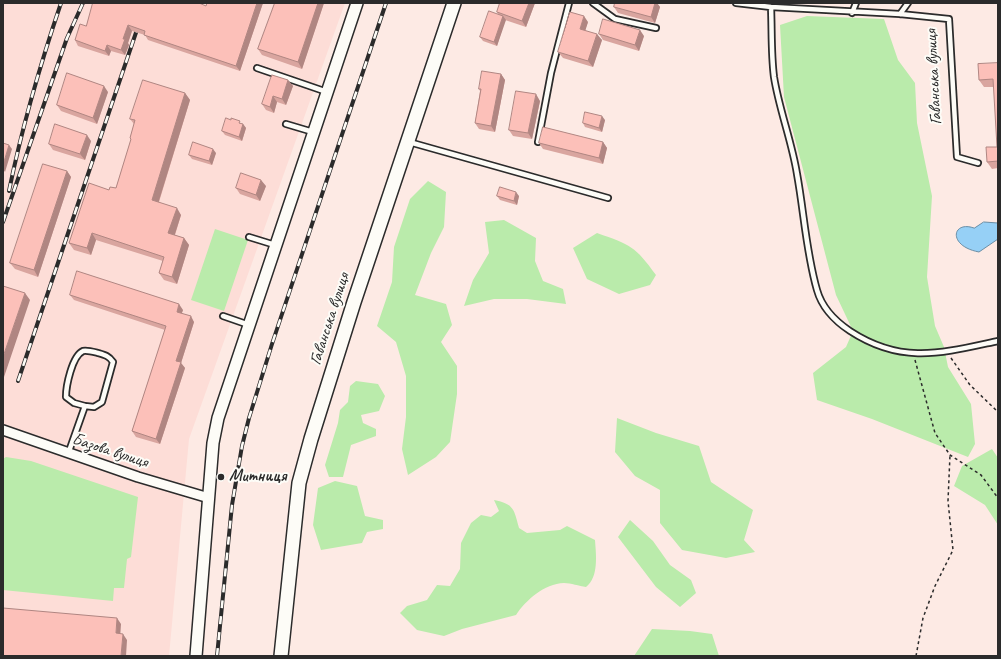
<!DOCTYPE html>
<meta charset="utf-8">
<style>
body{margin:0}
#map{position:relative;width:1001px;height:659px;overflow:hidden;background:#fdeae4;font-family:Caveat,sans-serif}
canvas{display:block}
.frame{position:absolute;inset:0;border:4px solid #2b2b2b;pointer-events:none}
</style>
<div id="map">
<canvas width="1001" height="659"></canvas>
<div class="frame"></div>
</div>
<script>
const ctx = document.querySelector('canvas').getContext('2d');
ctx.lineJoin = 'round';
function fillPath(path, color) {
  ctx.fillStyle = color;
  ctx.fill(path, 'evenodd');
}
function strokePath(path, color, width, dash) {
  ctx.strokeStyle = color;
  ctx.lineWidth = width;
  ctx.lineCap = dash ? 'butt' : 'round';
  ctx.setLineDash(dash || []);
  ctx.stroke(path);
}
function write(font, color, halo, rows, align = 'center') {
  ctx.font = font + ' Caveat,sans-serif';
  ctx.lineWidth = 4;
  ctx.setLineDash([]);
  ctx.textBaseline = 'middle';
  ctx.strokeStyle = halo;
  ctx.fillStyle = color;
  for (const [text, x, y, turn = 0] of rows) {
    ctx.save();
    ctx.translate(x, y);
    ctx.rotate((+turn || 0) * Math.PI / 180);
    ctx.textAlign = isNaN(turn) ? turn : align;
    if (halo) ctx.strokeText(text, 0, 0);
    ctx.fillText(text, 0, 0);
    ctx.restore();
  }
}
fillPath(new Path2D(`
 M3,3H345L189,439L169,656H3Z`), '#fdddd7');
fillPath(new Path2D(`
 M807,16L884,19L898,60L915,83L917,123L932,196L927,277L935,326L944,347L948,367L971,404L975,444L968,457L872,419L817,400L813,373L846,347L853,331L836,295L784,97L780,25Z
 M428,181L446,192L444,227L431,253L415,295L446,304L452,325L441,342L457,366V394L450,442L436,457L408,475L402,449L406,417V376L396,342L377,326L392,282L394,247L410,199Z
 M504,220L536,238L535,261L543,281L563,289L566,304L527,299H494L464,306L473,280L489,253L485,222Z
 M215,229L248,240L224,311L191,300Z
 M597,233C631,245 635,246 656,275L650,285L619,294L587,279L573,248Z
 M356,381L378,384L385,396L379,411L361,415L363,423L376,429V436L351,445L343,477H329L325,465L338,423L340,410L348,402L350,386Z
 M617,418L656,433L699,446L711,482L753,510L744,540L755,552L726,558L682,550L660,523V490L635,476L615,452Z
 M992,449L998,458V525L985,505L954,486L962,466Z
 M6,457L31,461L138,497L131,557L127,559L124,588H114L113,601L3,590V459Z
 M335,481L357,486L365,516L383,520V529L367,532L362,543L321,550L313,525L318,488Z
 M494,500C514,504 514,509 519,528L527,533L560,530L567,526L595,540C596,555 599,577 586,587C579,586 571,583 564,583C544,584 526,600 516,615L462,629L444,636L417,630L400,613L407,606L427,600L437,585L450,586L460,569L461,543L471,523L481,515L491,517L499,511Z
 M630,520L653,541L670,565L691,580L696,593L680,607L656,587L618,537Z
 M652,629L690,631L712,634L719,656H634Z`), '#baebab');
const water = new Path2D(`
 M984,222L998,223V239L979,252C947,246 952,220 974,228Z`);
fillPath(water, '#96d0f6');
strokePath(water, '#6b8ea5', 1);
const service = new Path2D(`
 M593,3L615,19L656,28
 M736,3L771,7L900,14L949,19L957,157L978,163
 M771,7C772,30 771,54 774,77C779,109 792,142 797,174C804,212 806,252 817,290C822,308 835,321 850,331C902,365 942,353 998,341
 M852,13L856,3
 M900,14L908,3
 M257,68L327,92
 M286,124L313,132
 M409,142L608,198
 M538,142L551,73L569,3
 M249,237L275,245
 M223,316L249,325
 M68,454L85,406L74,403L66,397C66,386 72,356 83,351C87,350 94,352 98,353C105,355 109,356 113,362L102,402L94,407L85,406`);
const minor = new Path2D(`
 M3,430L138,477L209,498`);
const tertiary = new Path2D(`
 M196,656L213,443L218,418L357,3`);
const secondary = new Path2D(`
 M281,656L299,483L311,439L354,302L454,3`);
strokePath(service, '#2b2b2b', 8);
strokePath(minor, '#2b2b2b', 12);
strokePath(tertiary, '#2b2b2b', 14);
strokePath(secondary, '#2b2b2b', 16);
strokePath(new Path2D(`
 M951,358L970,385L998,412
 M915,360L935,433L950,455L981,475L998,498
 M916,656L923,618L935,586L953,550L948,501L950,455`), '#2b2b2b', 1.5, [3, 3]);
strokePath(service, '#fdfcf7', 4.5);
strokePath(minor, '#fdfcf7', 9);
strokePath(tertiary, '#fdfcf7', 11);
strokePath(secondary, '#fdfcf7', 13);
const rail = new Path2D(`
 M9,191C22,127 40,65 61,3
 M3,222L67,38L83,3
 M18,381L146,3
 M217,656L232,505L242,446L249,418L272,344L386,3`);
strokePath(rail, '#2b2b2b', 4);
strokePath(rail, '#fdfcf7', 2.5, [8]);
fillPath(new Path2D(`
 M207,3H263L240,71L148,40L145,35L132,31L128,43L129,45L125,55L111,51L109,56L78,46L75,40L86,26L206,6Z
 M275,3H324L302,69L262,55L258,49Z
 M500,3H535L526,27L505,20L497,46L483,41L480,37L498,15L497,12Z
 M615,3H657L660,7L655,23L618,13L614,7Z
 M588,22L585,30L602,40L593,67L563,58L558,52Z
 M599,34L644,36L639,51L603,40Z
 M998,63V168L992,169L987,162L997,147L994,87H984L979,80Z
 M501,74L505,80L495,132L479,129L475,123L480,91L479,89Z
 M288,80L293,86L286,105L277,102L274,113L266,110L262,104Z
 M108,92L97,124L61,111L57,105Z
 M185,93L190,100L159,202L181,215L175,235L184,238L189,245L177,284L164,280L159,273L163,261L96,240L91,255L74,250L69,243L116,188L131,140L130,138L134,124L130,119Z
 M540,101L532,139L513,136L509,130Z
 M231,120L243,124L246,128L242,141L225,135L222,131Z
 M605,120L602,132L585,127L583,123Z
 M91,141L85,160L53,150L49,144Z
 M603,142L607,148L603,164L543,149L539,143Z
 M216,153L212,165L192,159L189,155Z
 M67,171L71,177L38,277L15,269L10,263Z
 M266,186L260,201L240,194L236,188Z
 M497,196H519L517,205L500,200Z
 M70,295L183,310L182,313L194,322L181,363L185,368L160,444L136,437L132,431L165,330L74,300Z`), '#d9a59f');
fillPath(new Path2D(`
 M257,3H263L240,71L236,66Z
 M318,3H324L302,69L298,62Z
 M529,3H535L526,27L522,21Z
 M655,3H657L660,7L655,23L651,17Z
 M503,16L506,20L497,46L494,42Z
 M584,16L588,22L584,35L580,29Z
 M128,25L132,31L128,43L129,45L125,55L121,50L123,39Z
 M640,30L644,36L639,51L635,45Z
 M597,34L602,40L593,67L588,61Z
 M107,45L111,51L109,56L105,51Z
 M501,74L505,80L495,132L491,126Z
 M288,80L293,86L286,105L282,99Z
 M104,86L108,92L97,124L93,118Z
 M185,93L190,100L157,207L152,200Z
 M536,94L540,101L532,139L528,133Z
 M273,96L277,102L274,113L270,107Z
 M602,116L605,120L602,132L599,128Z
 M243,124L246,128L242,141L239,137Z
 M87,135L91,141L85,160L80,154Z
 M603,142L607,148L603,164L599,158Z
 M9,145L12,149L5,172L3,169V165Z
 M213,149L216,153L212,165L209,161Z
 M67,171L71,177L38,277L34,270Z
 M261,180L266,186L260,201L256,195Z
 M516,192L519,196L517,205L514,201Z
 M177,208L181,215L173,240L168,233Z
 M92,233L96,240L91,255L87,248Z
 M184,238L189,245L177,284L172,277Z
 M25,293L30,300L3,380V357Z
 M179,304L183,310L180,317L177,312Z
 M191,316L194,322L181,363L185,368L160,444L156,439L176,361Z
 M117,618L121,624L120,639L116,633Z
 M123,634L127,640L126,656H121Z`), '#b08682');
const building = new Path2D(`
 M93,3H199L206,6L207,3H257L236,66L144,35L145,31L128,25L123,39H125L121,50L107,45L105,51L75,40L80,24L86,26Z
 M275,3H318L298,62L258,49Z
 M500,3H529L522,21L497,12Z
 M615,3H655L651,17L614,7Z
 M489,11L503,16L494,42L480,37Z
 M570,12L584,16L580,29L597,34L588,61L558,52Z
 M603,19L640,30L635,45L599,34Z
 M998,63V161L987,162L986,147H997L993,79L979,80L978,64Z
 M482,71L501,74L491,126L475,123L481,89H479Z
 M67,73L104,86L93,118L57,105Z
 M272,75L288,80L282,99L273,96L270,107L262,104Z
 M143,80L185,93L152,200L177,208L168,233L184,238L172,277L159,273L164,257L92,233L87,248L69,243L89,183L109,190L110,187L116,188L131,139L130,138L135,120L130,119Z
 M516,91L536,94L528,133L509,130Z
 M585,112L602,116L599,128L583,123Z
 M226,118L231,120V118L240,121L239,123L243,124L239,137L222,131Z
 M55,124L87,135L80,154L49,144Z
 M543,127L603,142L599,158L539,143Z
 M193,142L213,149L209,161L189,155Z
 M3,143L9,145L3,165Z
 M43,164L67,171L34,270L10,263Z
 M241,173L261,180L256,195L236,188Z
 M500,187L516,192L514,201L497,196Z
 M77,271L179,304L177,312L191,316L176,361L181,362L156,439L132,431L166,326L70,295Z
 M3,286L25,293L3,357Z
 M3,608L117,618L116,633L123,634L121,656H3Z`);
fillPath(building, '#fcc0b9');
strokePath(building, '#b08682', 1);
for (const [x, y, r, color] of [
 [221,477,4,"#2b2b2b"]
]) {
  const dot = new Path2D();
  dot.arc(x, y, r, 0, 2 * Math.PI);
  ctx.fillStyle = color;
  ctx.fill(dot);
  strokePath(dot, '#fdfcf7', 1.5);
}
write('17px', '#2b2b2b', '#fdfcf7', [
 ["Гаванська вулиця",934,77,-93],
 ["Гаванська вулиця",330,319,-72],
 ["Базова вулиця",110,451,18]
]);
write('bold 17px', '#2b2b2b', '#fdfcf7', [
 ["Митниця",229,477]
], 'left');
</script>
